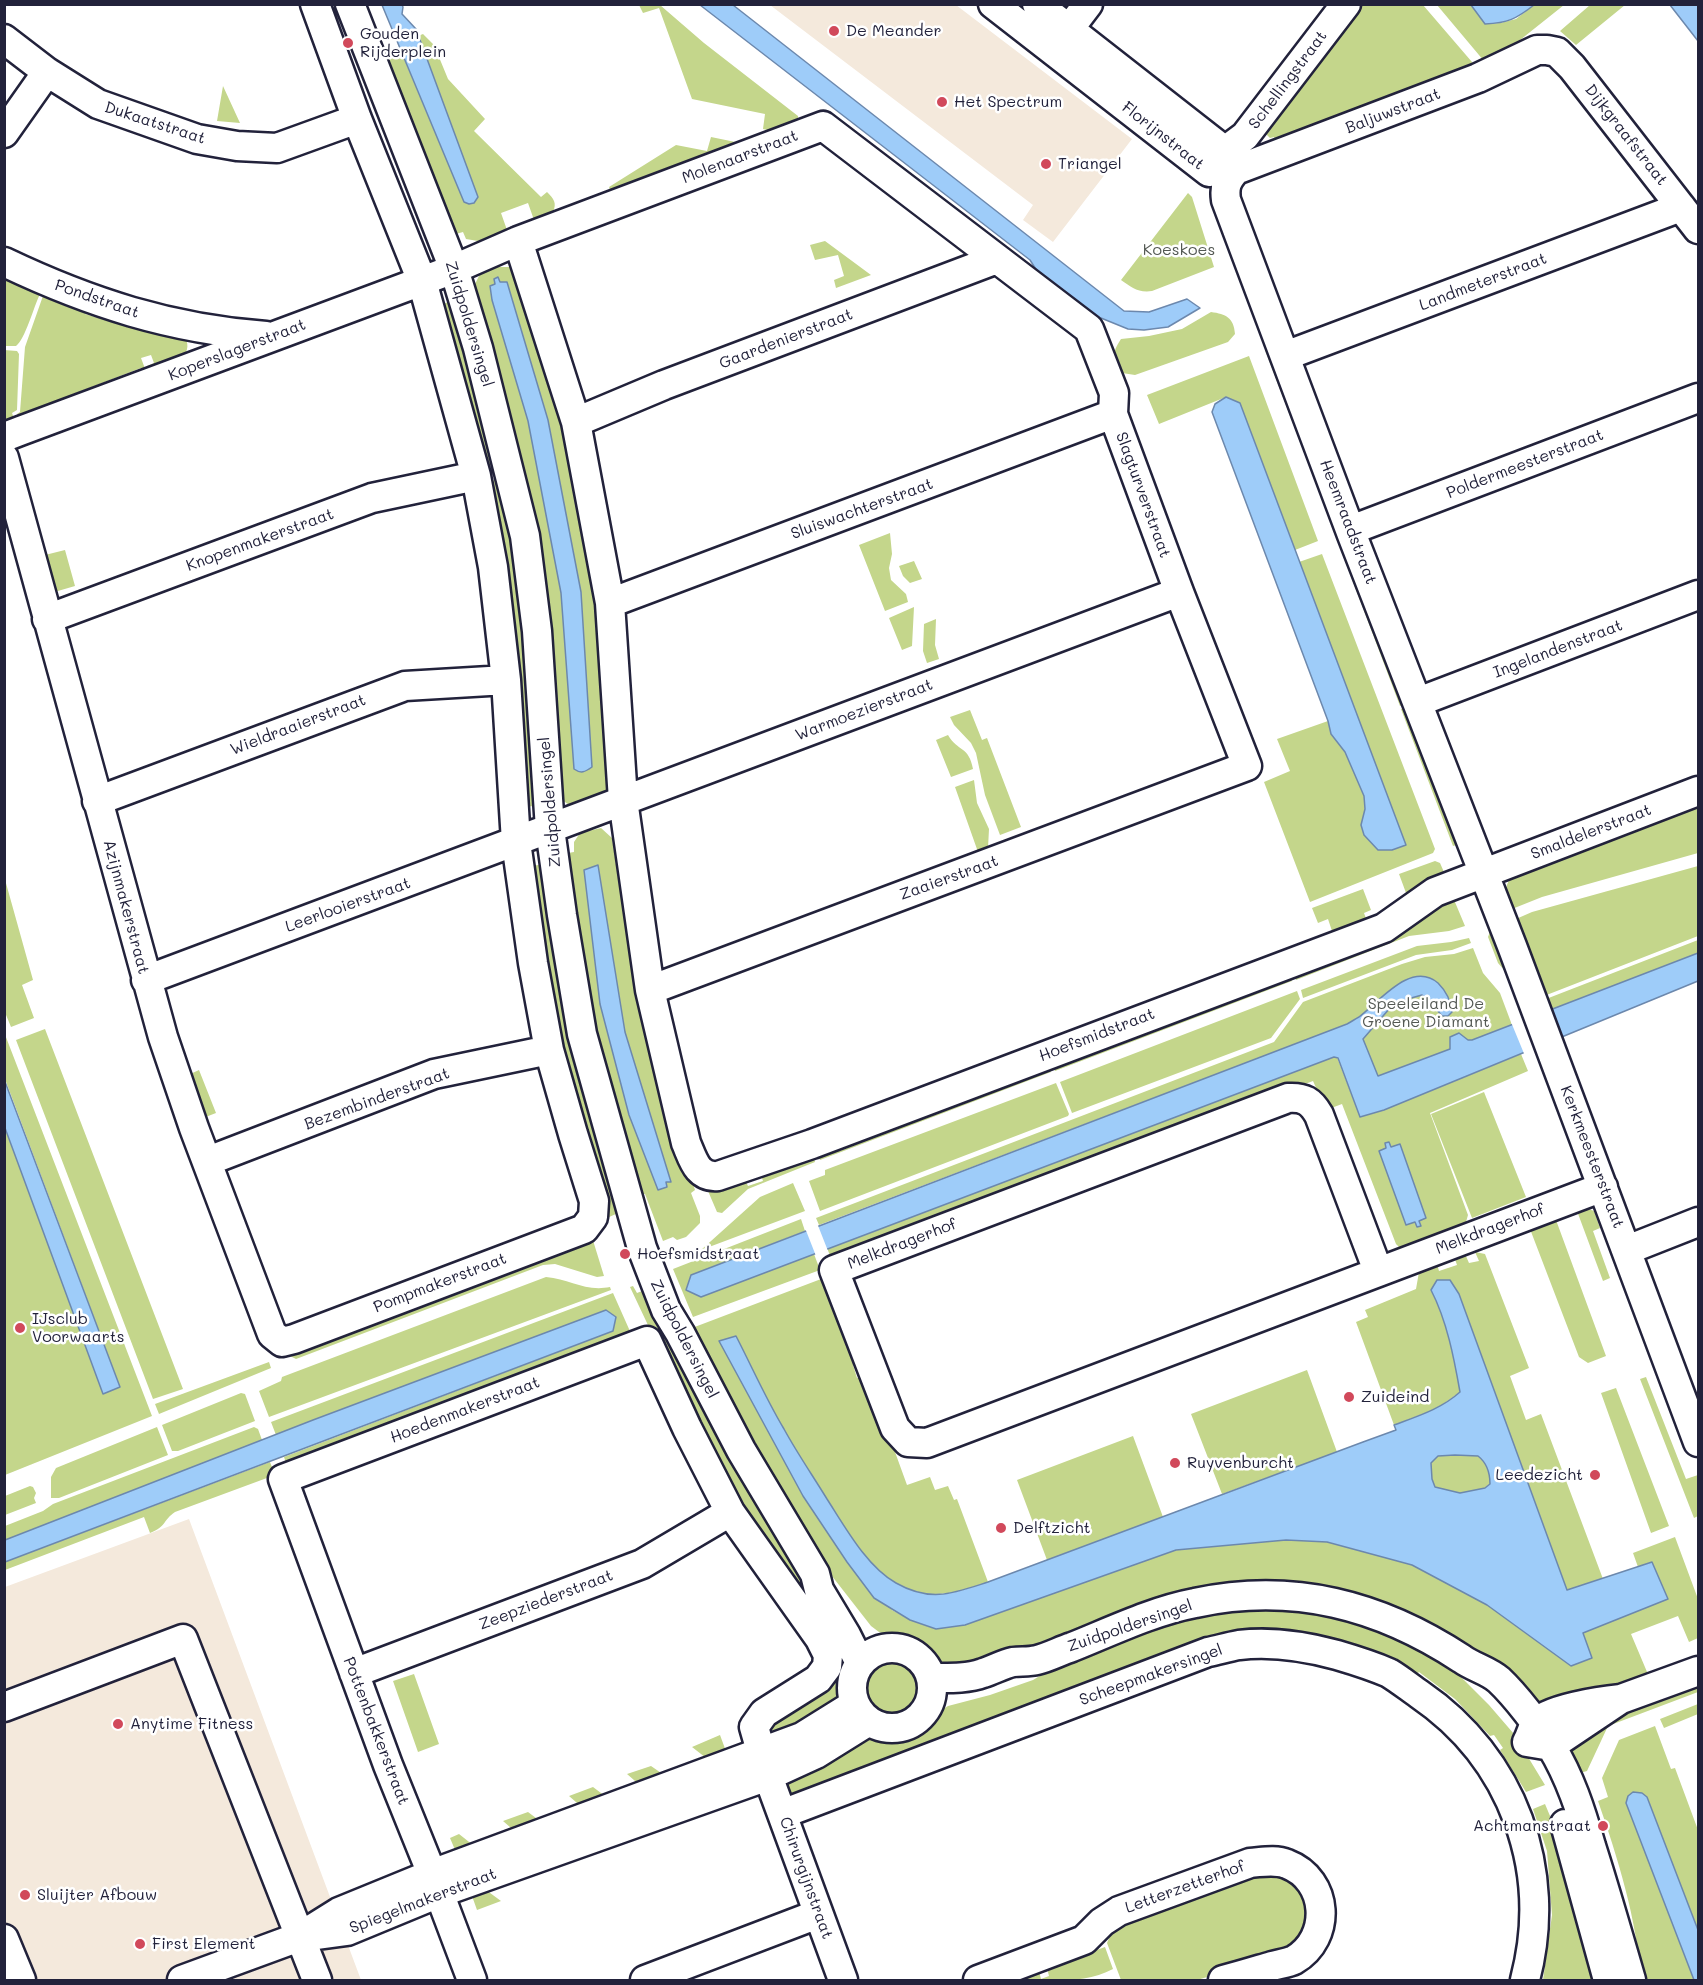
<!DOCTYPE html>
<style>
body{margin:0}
#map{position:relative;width:1703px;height:1985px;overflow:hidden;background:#fff;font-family:Mali,sans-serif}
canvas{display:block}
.frame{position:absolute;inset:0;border:6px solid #22223b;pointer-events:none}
</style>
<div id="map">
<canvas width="1703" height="1985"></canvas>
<div class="frame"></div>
</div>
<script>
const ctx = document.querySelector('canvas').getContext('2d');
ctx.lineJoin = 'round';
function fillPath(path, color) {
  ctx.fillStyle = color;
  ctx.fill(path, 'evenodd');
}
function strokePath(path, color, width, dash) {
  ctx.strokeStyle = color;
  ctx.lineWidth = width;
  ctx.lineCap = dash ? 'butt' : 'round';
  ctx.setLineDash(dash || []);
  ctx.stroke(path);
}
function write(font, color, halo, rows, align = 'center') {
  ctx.font = font + ' Mali,sans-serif';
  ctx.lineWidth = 5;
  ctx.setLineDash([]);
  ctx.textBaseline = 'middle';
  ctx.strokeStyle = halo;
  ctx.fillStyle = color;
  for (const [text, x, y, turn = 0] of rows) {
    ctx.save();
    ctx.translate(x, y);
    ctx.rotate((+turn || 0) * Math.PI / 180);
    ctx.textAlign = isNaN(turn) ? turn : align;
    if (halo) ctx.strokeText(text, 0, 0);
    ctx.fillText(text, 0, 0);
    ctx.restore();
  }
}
fillPath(new Path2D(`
 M770,5H956L1132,139L1053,242L1023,220L1033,205Z
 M189,1519L361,1980H5V1587Z`), '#f4e9dc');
fillPath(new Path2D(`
 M639,5H660L704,43L798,116V123L782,133L763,129L765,114L692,99L659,8L643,13Z
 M1358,5H1423L1478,69L1277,145L1274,137L1270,138L1261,129Z
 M1437,5H1471L1485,24L1500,23L1516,19L1534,5H1564L1515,44L1484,61Z
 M1590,5H1625L1576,45L1560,31Z
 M423,34L434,45L448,79L485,119L474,131L541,197L547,192C554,199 557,203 553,212L534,220L528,203L501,213L507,230L478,241L466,239L463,232L456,234L397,92L386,53L400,49L464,202L438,90L418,36Z
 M223,86L240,123L217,121Z
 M711,137L745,144L702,156L611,192L609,187L676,145L707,151Z
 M1188,193L1192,197L1214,267L1152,291C1138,293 1131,287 1121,280Z
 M825,241L871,275L836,288L834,280L844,276L838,255L815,260L810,245Z
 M490,267H511L517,280L566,435L586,542L599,622L610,787L606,800L575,809L562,800L535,542L516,434L471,292L481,272Z
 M4,278L19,286L23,281L40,294C34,306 25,340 16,346H5Z
 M44,293L52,294L51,300L68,307L71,301L86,307L85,314L122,325L125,318L184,335C198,359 166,366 149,373L147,366L154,363L151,355L141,358L147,374L144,375L141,368L58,400L60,407L20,423L17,414L20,412L25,347Z
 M448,302L467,344L498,459L525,613L535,806L521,807L487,482L495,480L492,465L483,466L438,306Z
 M1211,312C1226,314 1234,318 1235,334L1228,342L1135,375L1122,373C1113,358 1111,354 1121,339L1149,336L1182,329Z
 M1274,347L1343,531L1335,534L1265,350Z
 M4,350L17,351L19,354L17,410L12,413L16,424L4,428Z
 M1249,356L1318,541L1295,550L1240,403L1226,397L1159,424L1147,395Z
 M890,533L892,554L889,568L891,580L906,594L908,602L885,611L859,545Z
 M1347,542L1409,703L1400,706L1339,545Z
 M65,550L75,586L51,593L41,556Z
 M1322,554L1435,849L1433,853L1310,902L1264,782L1290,771L1277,739L1328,721L1331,734L1345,752L1364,796L1365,809L1361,825L1406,845L1299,562Z
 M914,561L922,579L910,583L903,576L899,566Z
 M914,607L912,646L902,650L889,618Z
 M936,619L935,645L939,659L927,663L923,651L924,624Z
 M1410,706L1463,843L1453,846L1401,709Z
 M970,710L982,740L987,738L1021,827L1000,835L985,795L976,753L971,743L954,725L950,717Z
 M948,735C958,752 969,746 973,769L951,777L936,740Z
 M974,780L977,803L989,829L988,848L978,852L955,787Z
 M1698,800V853L1542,897L1512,909C1508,898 1502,888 1511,878Z
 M601,828L612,838L635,991L695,1190L691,1193L700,1216V1223L686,1237L677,1240L673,1237L663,1241L645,1194H639L602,1072L567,887L568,853L574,852V842L580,833Z
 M1435,861L1440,863L1447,879L1409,901L1399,874Z
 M539,865L618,1213L607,1218L572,1099L528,866Z
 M1698,866V936L1544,996L1516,919L1532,912Z
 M4,876L33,980L22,985L34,1018L11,1027L4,1010Z
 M1363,889L1371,910L1364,913L1368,924L1334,937L1328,919L1318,923L1312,908Z
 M1452,895L1465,926L1449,931L1409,936L1296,980L1292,970Z
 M1491,929L1516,984L1498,963L1488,937Z
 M1469,938L1471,943L1452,950L1416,955L1303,998L1301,990L1417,946L1451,942Z
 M1698,940V953L1550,1010L1546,999Z
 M1473,948L1483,973L1500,993L1512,1025L1370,1086L1340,1027L819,1225L816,1218L1274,1042L1303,1002L1402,964L1425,957L1454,954Z
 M1288,971L1292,981L1055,1071L1051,1061L1081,1050L1084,1058L1119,1044L1116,1037L1129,1032L1132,1040L1167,1026L1165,1018L1177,1014L1180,1021L1215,1008L1212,1000L1223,996L1227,1003L1263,990L1260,982Z
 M1297,991L1300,999L1271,1038L1072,1113L1060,1082Z
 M45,1029L183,1389L153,1399L16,1040Z
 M4,1032L152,1416L5,1475V1128L103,1393L120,1387L5,1079Z
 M1521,1054L1528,1071L1430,1113L1468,1215L1466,1222L1400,1248L1396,1244L1342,1104L1326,1110L1313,1081L833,1263L827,1248L1334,1057H1337L1360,1117L1384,1110Z
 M1047,1063L1051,1072L820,1160L816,1151L836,1144L840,1151L875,1137L872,1130L884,1125L887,1133L922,1119L920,1112L933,1107L936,1114L971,1101L968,1093L979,1089L982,1096L1017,1083L1014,1076Z
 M199,1070L216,1113L203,1118L186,1076Z
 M1056,1083L1069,1114L1068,1116L820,1211L809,1181L825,1175V1170Z
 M1484,1092L1526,1197L1472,1218L1431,1114Z
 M812,1153L815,1162L748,1189L722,1213L717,1212L708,1191L744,1178L748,1186L763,1181L760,1172Z
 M793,1183L805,1211L701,1250L760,1197Z
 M1586,1208L1594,1211L1600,1228L1593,1231L1610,1278L1603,1281L1577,1211Z
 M801,1219L805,1231L691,1275L701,1297L814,1254L820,1270L693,1317L673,1269Z
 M1556,1220L1606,1356L1588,1363L1579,1357L1530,1229Z
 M591,1234L604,1276L597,1277L555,1264L543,1265L296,1359L290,1356L287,1349L306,1342L309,1350L491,1281L488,1273Z
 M1475,1252L1485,1254L1529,1368L1510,1376L1526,1420L1541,1414L1603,1579L1567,1590L1459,1294L1450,1280L1431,1290C1447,1322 1454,1358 1460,1392L1436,1409L1394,1425L1356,1322L1368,1317L1365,1310L1416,1289L1419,1272L1437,1264L1439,1271L1457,1265L1455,1259L1465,1254L1469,1263L1479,1261Z
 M829,1276L862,1361L853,1365L857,1378L867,1375L907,1485L930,1477L935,1490L948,1486L954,1500L957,1499L988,1582C955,1593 930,1602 896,1583C867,1567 845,1527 827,1499C813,1476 797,1453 784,1430C766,1399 752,1367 736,1336L720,1341L892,1610L910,1620L935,1629L965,1625L1176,1550L1286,1540L1327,1542L1412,1565L1487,1605L1583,1633L1668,1599L1651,1562L1638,1567L1633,1553L1675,1537L1698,1599V1638L1689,1642L1678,1616L1631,1634L1650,1679L1538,1704L1460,1640L1427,1621L1390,1607L1320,1588L1061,1639L970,1669L943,1666L934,1660L924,1649L910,1641L879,1632L871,1626L821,1562L776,1491L692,1328Z
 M546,1277C570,1279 585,1292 610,1287L611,1290L269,1417L259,1391L281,1381L282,1377Z
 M633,1286L637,1293L642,1291L847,1659L840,1697L774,1737L770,1731L773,1721L833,1676L689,1412L630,1287Z
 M613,1293L633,1338L288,1469L284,1457L613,1331L616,1317L606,1310L276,1435L271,1422Z
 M269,1362L271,1368L159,1414L155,1404Z
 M1307,1370L1337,1452L1222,1494L1191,1414Z
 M1646,1377L1686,1479L1698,1475V1516L1694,1518L1640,1379Z
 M1616,1388L1669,1526L1651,1533L1601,1393Z
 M241,1393L245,1394L255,1421L178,1451H172L162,1425Z
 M157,1427L168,1455L59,1498H51V1477L56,1468Z
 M254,1427L258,1429L262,1440L5,1540V1526L43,1511L53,1504Z
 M1133,1436L1163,1517L1047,1560L1017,1480Z
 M1455,1455L1478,1456C1487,1463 1490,1472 1490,1484L1485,1488L1460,1493L1435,1487L1432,1479L1431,1463L1438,1456Z
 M270,1462L275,1475L175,1512C163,1520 167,1526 150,1533L144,1517L5,1570V1562Z
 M30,1486L33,1487L36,1493L34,1498L36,1503L5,1515V1496Z
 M1286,1606L1363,1621L1435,1657L1460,1676L1489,1705L1514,1734L1545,1785L1526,1792L1500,1750L1503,1748L1494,1735L1490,1736L1455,1699L1419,1672L1414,1678L1280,1635L788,1801L785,1781L871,1734L897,1738L911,1734L925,1726L935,1714L948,1706L990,1695L1033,1680L1060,1664L1127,1638L1211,1611Z
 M866 1688a26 26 0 1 1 52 0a26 26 0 1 1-52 0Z
 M414,1674L439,1744L418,1752L393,1681Z
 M1698,1680V1692L1608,1726L1587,1771L1573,1775L1569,1747L1596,1722Z
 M1698,1704V1714L1664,1728L1660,1719Z
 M1655,1726L1671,1769L1675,1768L1698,1830V1930L1647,1797L1626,1803L1694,1980H1641C1637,1919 1618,1859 1598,1801L1608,1797L1602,1778L1619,1740Z
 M720,1735L727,1754L710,1761L692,1747Z
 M651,1766L667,1777L642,1787L627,1774Z
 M593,1787L609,1799L584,1809L569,1796Z
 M1545,1804L1573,1871L1576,1923L1592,1980H1543L1552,1915L1547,1851L1533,1809Z
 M528,1812L544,1824L518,1834L503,1821Z
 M459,1834L478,1849L458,1857L450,1838Z
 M1276,1871L1305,1890L1311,1919L1286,1954L1197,1980H1121L1107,1943L1113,1929L1122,1924L1256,1872Z
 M486,1890L501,1901L477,1910L472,1896Z
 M1105,1947L1113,1969C1083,1985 1047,1980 1014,1980L1039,1971L1041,1979L1049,1976L1047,1968Z`), '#c4d68b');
const water = new Path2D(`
 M382,5H402L403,7L402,14L416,29L478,197L474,203L469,204L464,202Z
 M700,5H733L1124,311L1149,312L1187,299L1200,308L1168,327L1144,330L1128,329L1096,316L1037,271L1030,260Z
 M1471,5H1534C1516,19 1508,23 1485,24Z
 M1670,5H1698V41Z
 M498,277L500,282H507L548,420L581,592L592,767C585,772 581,774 574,769L561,593L528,421L492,300L490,286L495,284L494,279Z
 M1226,397L1240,403L1406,845L1392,850H1378L1364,835L1361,825L1365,809L1364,796L1345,752L1331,734L1328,721L1212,412L1215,404Z
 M598,865L625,1032L671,1182H666L667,1187L658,1190L629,1115L600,1004L584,870Z
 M1698,953V981L1384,1110L1360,1117L1338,1058L1334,1057L701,1297L686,1290L691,1275L1347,1024C1351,1022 1355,1019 1359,1017C1379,1002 1411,960 1438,983C1446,991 1451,1001 1452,1012L1448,1016H1442L1428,999L1422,995L1404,1000L1390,1008L1363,1039L1378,1076L1450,1049V1037L1459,1033L1468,1040H1472Z
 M4,1079L120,1387L103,1394L5,1128Z
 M1389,1142L1391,1147L1400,1144L1426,1218L1419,1221L1421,1226L1417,1227L1415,1222L1406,1225L1379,1151L1386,1148L1385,1143Z
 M1437,1280H1450L1459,1294L1567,1590L1652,1562L1668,1599L1583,1633L1592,1658L1571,1666L1487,1605L1412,1565L1327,1542L1286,1540L1176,1550L965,1625L936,1629L910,1620L874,1598L847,1562L803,1496L719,1341L736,1336C752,1367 766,1399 784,1429C797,1453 813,1476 827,1499C845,1527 867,1567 896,1583C931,1603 954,1593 988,1582L1363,1442L1396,1430L1394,1425C1418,1416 1441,1409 1460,1392C1454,1358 1447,1321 1431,1290ZM1455,1455L1478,1456C1487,1463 1490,1473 1490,1484L1485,1488L1460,1493L1435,1487L1432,1479L1431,1463L1438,1456Z
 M606,1310L616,1317L613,1331L5,1562V1540L313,1420Z
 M1633,1792L1642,1793L1647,1797L1698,1930V1980H1694L1626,1803L1628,1796Z`);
fillPath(water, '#9eccf9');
strokePath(water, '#6c88ad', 1.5);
fillPath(new Path2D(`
 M1549,1007L1561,1041L1525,1056L1511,1022Z
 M817,1223L828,1251L816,1256L805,1228Z`), '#fff');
const minor = new Path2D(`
 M350,4L454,269L478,348L525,536L537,631L550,829L562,915L582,1034L642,1248L666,1310L680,1333L741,1450L815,1574L819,1590L846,1635L860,1663
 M993,4L1209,172L1225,151L1245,136L1346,4
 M1037,4L1225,151
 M1069,29L1088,4
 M4,39L47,72L98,104L197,139L237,146L277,148L357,119
 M4,133L47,72
 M1698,229L1572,67L1557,52L1547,50H1537L1478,78L1236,170C1227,180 1224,186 1226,200L1352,535L1512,946L1698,1442
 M518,241L576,422L610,603L623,800L650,990L686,1143C693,1159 697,1178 718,1176L812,1144L1384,928L1435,892L1698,791
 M4,262C90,303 171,329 266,336
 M1285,356L1681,207
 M576,422L664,385L997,259
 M4,439L7,436L20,431L454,269L518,241L823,126L1089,329L1114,393L1113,414L1179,592L1247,766L650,990
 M4,458L163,1037L194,1128L272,1334L282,1342L294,1339L584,1229L593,1217L594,1201L573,1134L549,1050L533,963L516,842L506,680L493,567L476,476L422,281L357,119L315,4
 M1351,530L1698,398
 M610,603L1113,414
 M47,619L372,498L476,476
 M1418,702L1698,595
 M97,801L405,686L506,680
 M146,980L1179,592
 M208,1161L434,1074L549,1050
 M1627,1250L1698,1222
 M1378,1271L1319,1115C1311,1101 1304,1097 1288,1098L834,1270L895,1428L908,1442L927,1443L1603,1187
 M852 1688a40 40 0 1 1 80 0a40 40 0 1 1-80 0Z
 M354,1673L642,1564L730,1512
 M931,1678C948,1678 967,1679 983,1673C993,1670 1003,1664 1013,1662C1021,1661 1029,1662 1037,1660C1049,1657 1060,1651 1072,1647C1112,1631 1153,1611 1195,1603C1293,1582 1380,1605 1462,1659C1473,1667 1489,1671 1499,1680C1515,1695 1540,1727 1551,1746C1570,1777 1581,1811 1591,1846C1605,1890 1618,1935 1631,1980
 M1621,1699C1601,1701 1546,1709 1535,1724C1532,1729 1530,1737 1527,1742L1551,1746L1621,1699L1698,1671
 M4,1707L183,1639L317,1980
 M782,1814L1208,1652C1218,1650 1228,1647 1239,1645C1273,1641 1304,1646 1337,1655C1354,1660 1373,1666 1389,1673C1399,1679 1409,1687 1419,1694C1513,1758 1554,1870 1525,1980
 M1565,1824L1608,1980
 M310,1936L347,1931L439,1893L768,1776L816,1754L869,1721
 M4,1939L21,1980
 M182,1980L299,1937L339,1912L432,1874L802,1737L855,1704
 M472,1980L432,1874L388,1765L283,1479L647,1341L687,1428L730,1512L820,1639L828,1655L827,1667L818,1679L764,1713L754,1727L768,1776L843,1980
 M645,1980L818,1914
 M978,1980L1084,1940L1102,1922L1119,1911L1250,1863C1263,1862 1275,1859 1287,1864C1329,1880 1332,1938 1294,1960C1288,1963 1279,1964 1272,1966C1255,1971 1239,1976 1223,1980`);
strokePath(minor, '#22223b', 33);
strokePath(minor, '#fff', 28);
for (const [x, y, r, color] of [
 [834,31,6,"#d1495b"],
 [348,43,6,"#d1495b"],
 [942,102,6,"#d1495b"],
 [1046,164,6,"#d1495b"],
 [625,1254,6,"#d1495b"],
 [20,1328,6,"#d1495b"],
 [1349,1397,6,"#d1495b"],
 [1175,1463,6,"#d1495b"],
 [1595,1475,6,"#d1495b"],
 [1001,1528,6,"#d1495b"],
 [118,1724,6,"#d1495b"],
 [1603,1826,6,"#d1495b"],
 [25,1895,6,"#d1495b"],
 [140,1944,6,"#d1495b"]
]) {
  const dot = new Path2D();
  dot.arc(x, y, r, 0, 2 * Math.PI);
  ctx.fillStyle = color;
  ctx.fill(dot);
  strokePath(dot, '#fff', 2);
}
write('16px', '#22223b', '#fff', [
 ["De Meander",846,31],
 ["Gouden",360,34],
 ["Rijderplein",360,52],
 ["Het Spectrum",954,102],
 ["Triangel",1058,164],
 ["Hoefsmidstraat",637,1254],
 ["IJsclub",32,1319],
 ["Voorwaarts",32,1337],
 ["Zuideind",1361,1397],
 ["Ruyvenburcht",1187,1463],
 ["Leedezicht",1583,1475,"right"],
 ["Delftzicht",1013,1528],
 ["Anytime Fitness",130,1724],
 ["Achtmanstraat",1591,1826,"right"],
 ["Sluijter Afbouw",37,1895],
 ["First Element",152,1944]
], 'left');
write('16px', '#22223b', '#fff', [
 ["Schellingstraat",1288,80,-53],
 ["Baljuwstraat",1393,111,-21],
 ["Dukaatstraat",155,123,18],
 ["Dijkgraafstraat",1626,135,52],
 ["Florijnstraat",1163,136,38],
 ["Molenaarstraat",740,157,-21],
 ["Landmeterstraat",1483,282,-21],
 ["Pondstraat",97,299,19],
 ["Zuidpoldersingel",469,324,73],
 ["Gaardenierstraat",786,339,-21],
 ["Koperslagerstraat",237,350,-21],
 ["Poldermeesterstraat",1525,464,-21],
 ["Slagturverstraat",1143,495,70],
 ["Sluiswachterstraat",862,509,-20],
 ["Heemraadstraat",1348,522,69],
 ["Knopenmakerstraat",260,540,-20],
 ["Ingelandenstraat",1558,649,-21],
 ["Warmoezierstraat",864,710,-21],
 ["Wieldraaierstraat",298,725,-21],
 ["Zuidpoldersingel",550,802,-95],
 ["Smaldelerstraat",1591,832,-21],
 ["Zaaierstraat",949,878,-20],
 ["Leerlooierstraat",348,905,-20],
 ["Azijnmakerstraat",126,907,75],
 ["Hoefsmidstraat",1097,1035,-21],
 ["Bezembinderstraat",377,1099,-20],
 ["Kerkmeesterstraat",1592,1157,69],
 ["Melkdragerhof",1490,1229,-21],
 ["Melkdragerhof",902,1244,-21],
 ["Pompmakerstraat",440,1283,-21],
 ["Zuidpoldersingel",684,1339,63],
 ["Hoedenmakerstraat",465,1410,-21],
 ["Zeepziederstraat",546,1600,-21],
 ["Zuidpoldersingel",1130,1626,-19],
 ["Scheepmakersingel",1151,1675,-20],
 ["Pottenbakkerstraat",376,1731,69],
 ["Chirurgijnstraat",806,1878,70],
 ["Letterzetterhof",1185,1887,-20],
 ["Spiegelmakerstraat",423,1901,-21]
]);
write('16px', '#535853', '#fff', [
 ["Koeskoes",1179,250],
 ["Speeleiland De",1426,1004],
 ["Groene Diamant",1426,1022]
]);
</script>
